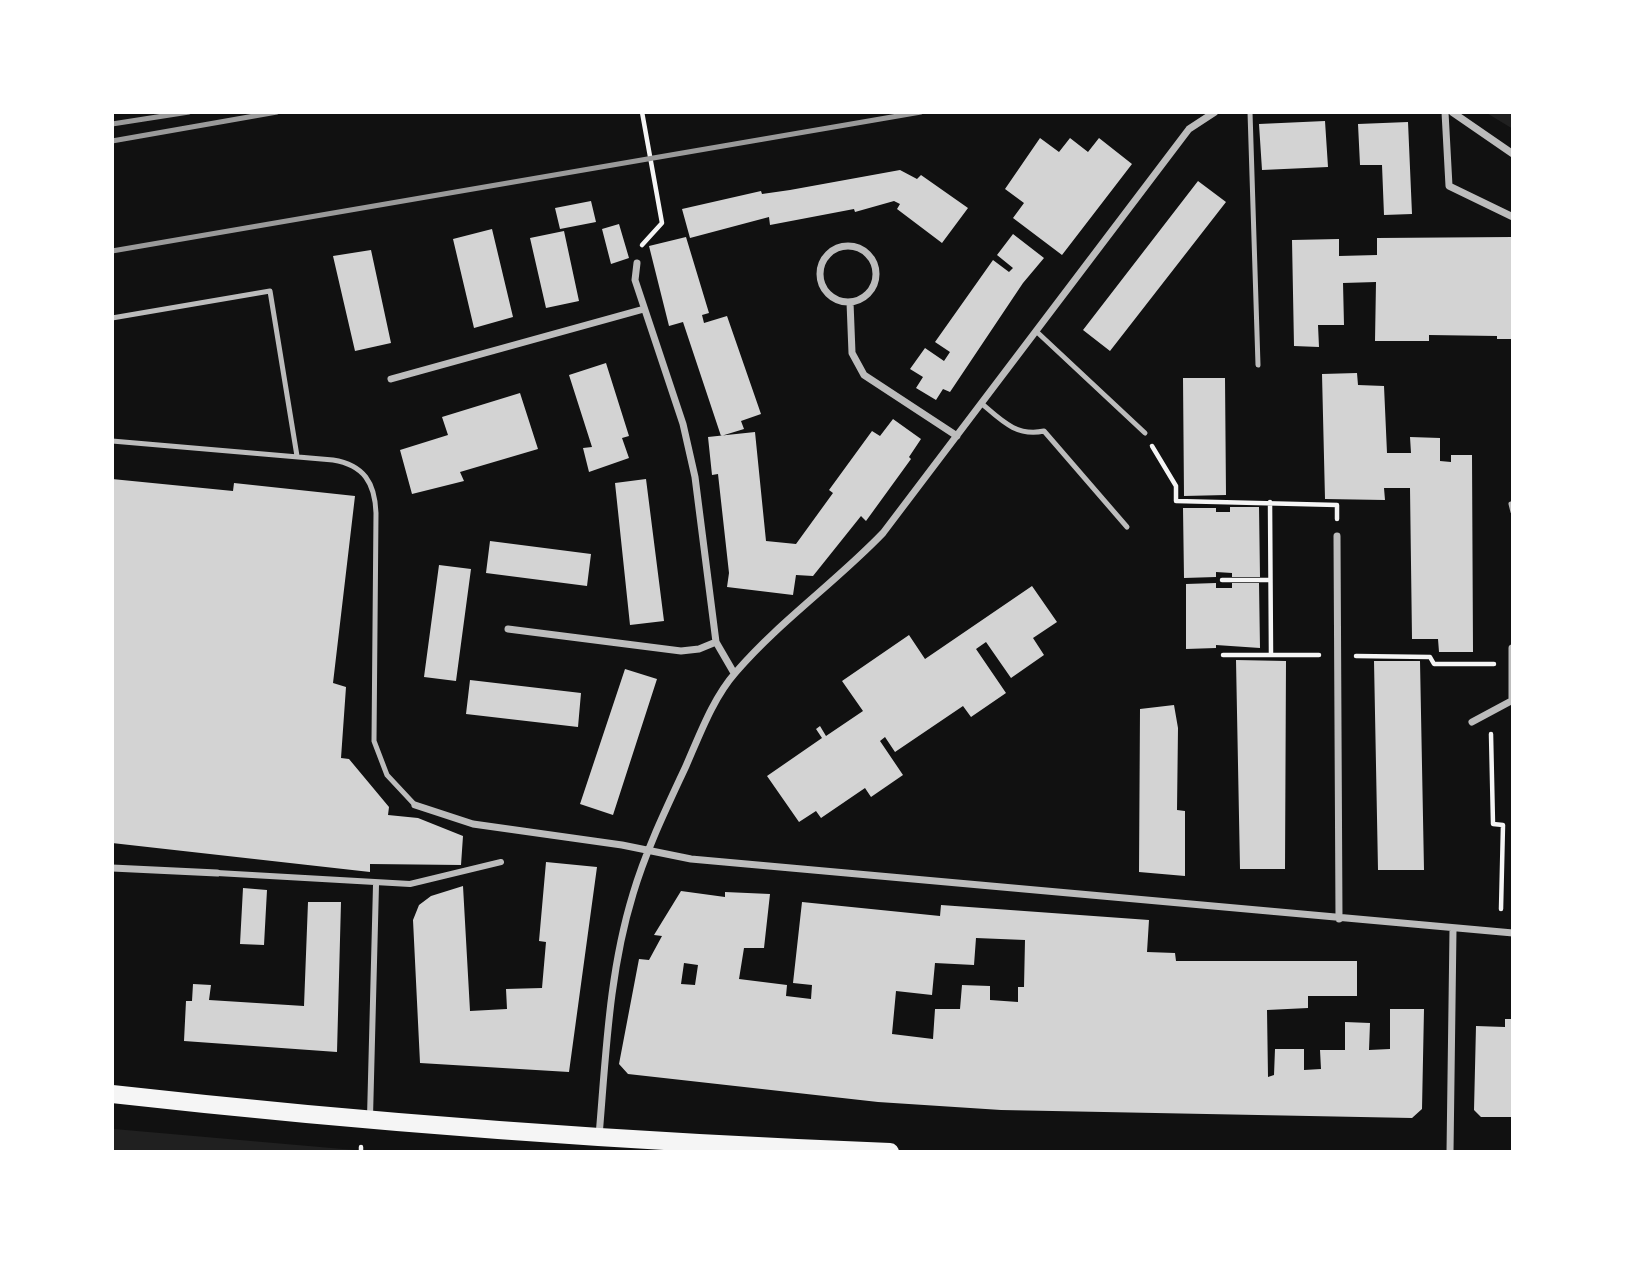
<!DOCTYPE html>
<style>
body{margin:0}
#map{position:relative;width:1625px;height:1264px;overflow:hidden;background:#111;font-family:Lato,sans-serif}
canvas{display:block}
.frame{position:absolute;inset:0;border:114px solid #fff;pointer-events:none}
</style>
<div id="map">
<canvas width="1625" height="1264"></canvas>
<div class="frame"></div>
</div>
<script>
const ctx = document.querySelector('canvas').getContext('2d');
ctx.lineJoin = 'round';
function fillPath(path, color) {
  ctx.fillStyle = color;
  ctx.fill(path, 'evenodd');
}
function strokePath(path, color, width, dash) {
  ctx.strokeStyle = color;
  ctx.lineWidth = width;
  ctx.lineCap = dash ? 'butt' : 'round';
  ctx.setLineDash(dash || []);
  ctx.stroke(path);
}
fillPath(new Path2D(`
 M1485,112H1513V129Z
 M114,1129L377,1152H112Z`), '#202020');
fillPath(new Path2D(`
 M1325,121L1328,167L1262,170L1259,124Z
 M1408,122L1412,214L1384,215L1382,165H1360L1358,124Z
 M1040,138L1059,152L1070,138L1088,152L1099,138L1132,164L1062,255L1013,218L1024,203L1005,189Z
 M900,170L917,179L921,175L968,208L942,243L897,209L900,204L894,201L855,212L854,209L770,225L769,217L690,238L682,209L761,191L762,194L790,190Z
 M1198,181L1226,202L1110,351L1083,330Z
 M591,201L596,222L560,229L555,208Z
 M619,224L629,258L611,264L602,229Z
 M492,229L513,317L474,328L453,239Z
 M564,231L579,301L546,308L530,238Z
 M1013,234L1044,258L1023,283L950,392L943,389L936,400L916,388L923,377L910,369L925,348L944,361L950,352L935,342L993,260L1009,272L1013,268L997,255Z
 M686,237L709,313L702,315L704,323L727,316L761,414L741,421L744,429L721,436L683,322L669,326L649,246Z
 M1513,237V339H1497V336L1429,335V341H1375L1376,282L1343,283L1344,325H1318L1319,347L1294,346L1292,240L1339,239V256L1377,255V238Z
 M371,250L391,343L355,351L333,256Z
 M606,363L629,436L622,438L629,458L589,472L583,448L592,447L569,375Z
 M1357,373L1358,385L1384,386L1387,453H1411L1410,437L1440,438V461L1451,462V455H1472L1473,652H1439L1438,639H1412L1410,488H1384L1385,500L1325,499L1322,374Z
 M1183,378H1225L1226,495L1184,496Z
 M520,393L538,449L460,472L464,481L412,494L400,450L448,435L442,417Z
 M893,419L921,439L909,457L911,459L866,521L861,516L813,576L796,575L793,595L727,587L729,573L718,474L712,475L708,437L755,432L766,541L796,544L833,493L829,490L872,431L880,436Z
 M112,479L233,491L234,483L355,496L333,683L346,687L341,758L349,759L389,807L388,815L418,818L463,836L461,865L370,864V872L112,843Z
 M646,479L664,621L630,625L615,483Z
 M1230,507H1259L1260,577H1232V573L1216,572V577L1184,578L1183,508H1216V512H1230Z
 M490,541L591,554L587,586L486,573Z
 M439,565L471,569L456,681L424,677Z
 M1216,583V588H1232V583H1259L1260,648L1216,645V648L1186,649V584Z
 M1032,586L1057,622L1033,638L1044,655L1011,678L986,642L976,649L1006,693L971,717L963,706L895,752L885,737L880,741L903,775L871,797L865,788L821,818L816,811L799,822L767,776L822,738L816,729L820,726L826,736L863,711L842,681L909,635L925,659Z
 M1236,660L1286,661L1285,869H1240Z
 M1374,661H1420L1424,870H1378Z
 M625,669L657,679L613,815L580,804Z
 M470,680L581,693L578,727L466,714Z
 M1174,705L1178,728L1177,810L1185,811V876L1139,872L1140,709Z
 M546,862L597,867L569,1072L420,1063L413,920L419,905L431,896L463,886L470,1011L507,1009L506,989L542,988L546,942L539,941Z
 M243,888L267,890L264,945L240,944Z
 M681,891L725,897V892L770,894L764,948H744L739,979L787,985L786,996L811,999L812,985L793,983L802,902L940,916L941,905L1149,920L1147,952L1175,953L1176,961H1357V996H1308V1008L1267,1010L1268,1077L1274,1075L1275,1049H1304V1070L1321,1069L1320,1050H1345V1022L1370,1023L1369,1050L1390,1049V1009H1424L1422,1109L1412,1118L1001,1110L878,1102L628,1074L619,1064L639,959L649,960L662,936L654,935ZM976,938L1025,940L1024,987H1018V1002L990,1000V986L962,985L960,1009H935L933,1039L892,1034L896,991L932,995L935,963L974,965ZM684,963L698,965L695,985L681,984Z
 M308,902H341L337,1052L184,1041L186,1001H192L193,984L211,985L209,1000L304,1006Z
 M1505,1019H1513V1117H1481L1474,1110L1476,1026L1505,1027Z`), '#d3d3d3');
strokePath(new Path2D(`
 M642,112L662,223L642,245
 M1152,446L1176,486V501L1337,505V519
 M1270,502L1271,655H1319
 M1222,580H1270
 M1223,655H1271
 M1356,656L1430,657L1434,664H1494
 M1491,734L1493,824L1503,825L1501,909
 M361,1147V1152`), '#f5f5f5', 4.5);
strokePath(new Path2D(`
 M1250,112L1258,365
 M112,318L270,291L297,456
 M1037,332L1145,433
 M981,403C1001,420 1016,437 1044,431L1127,527
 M112,441L333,460C364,465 375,483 376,513L374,741L387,775L415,805
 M1511,504L1513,512`), '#bcbcbc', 5);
strokePath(new Path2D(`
 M217,873L410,884L501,862
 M370,1117L376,885`), '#bcbcbc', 6);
strokePath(new Path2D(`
 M1445,112L1449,186L1513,217
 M1452,112L1513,154
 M820 274a28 28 0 1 1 56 0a28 28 0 1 1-56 0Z
 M637,263L635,280L683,424L695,477L716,642L734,673
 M850,302L852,353L864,375L957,436
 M391,379L644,309
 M1337,536L1339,919
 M508,629L681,651L699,649L716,642
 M1512,648V700
 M1472,722L1513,700
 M415,805L473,824L622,845L691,859L1513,933
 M112,868L217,873
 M599,1136C606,1054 609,972 633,894C646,850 667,807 686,766C700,734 713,698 736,672C780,621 836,582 883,533L1189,129L1215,112
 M1450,1152L1453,930`), '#bcbcbc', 7);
strokePath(new Path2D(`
 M112,1094C370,1123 630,1142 890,1152`), '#f5f5f5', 18);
strokePath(new Path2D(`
 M112,124L189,112
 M112,141L277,112
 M112,251L921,112`), '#9a9a9a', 5);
</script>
